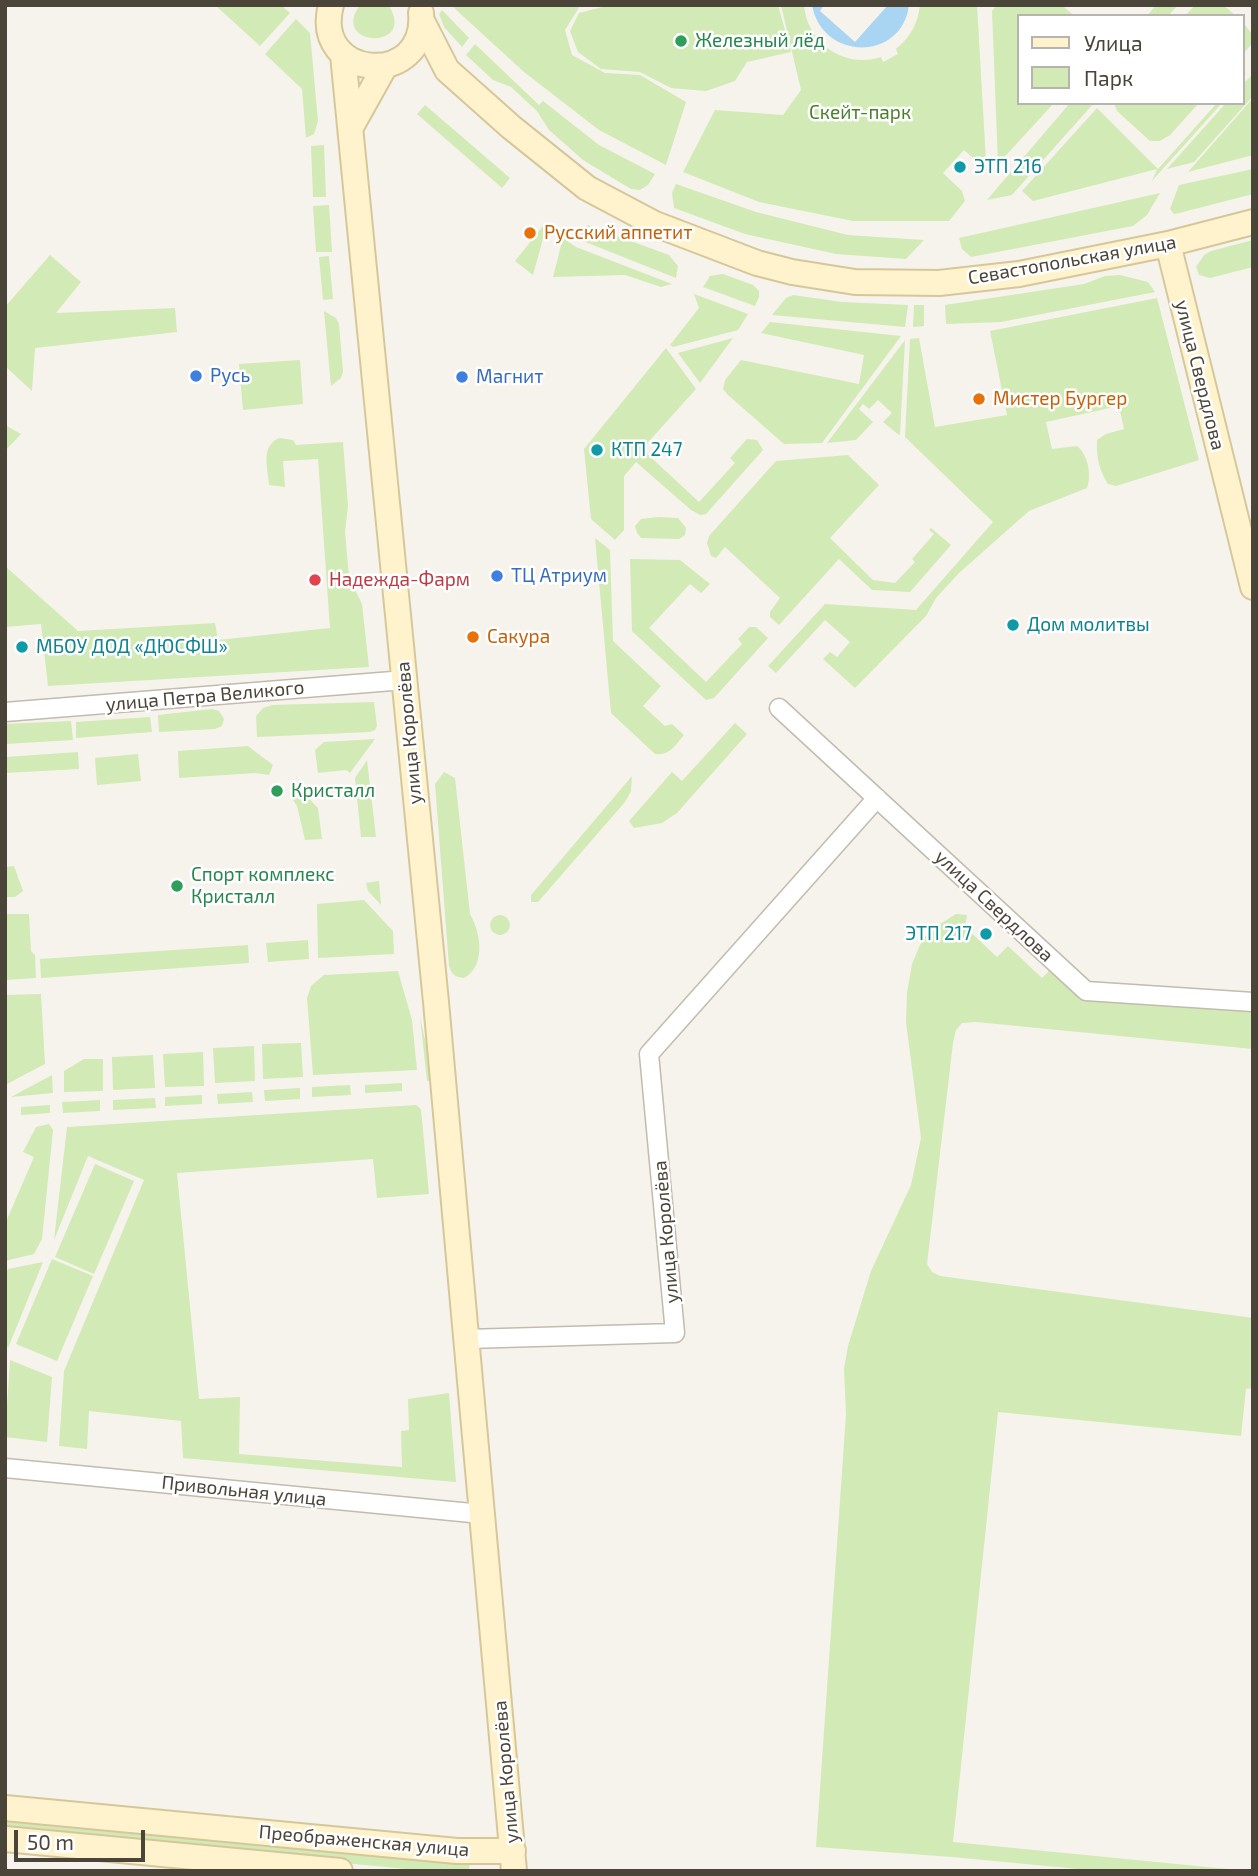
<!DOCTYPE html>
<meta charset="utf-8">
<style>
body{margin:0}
#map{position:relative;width:1258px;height:1876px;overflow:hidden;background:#f6f3ec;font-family:"Exo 2",sans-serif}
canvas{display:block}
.frame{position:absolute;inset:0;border:7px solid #4b4439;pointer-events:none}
.legend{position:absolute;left:1017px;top:14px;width:228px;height:91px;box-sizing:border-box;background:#fff;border:2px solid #b7b4b0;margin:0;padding:9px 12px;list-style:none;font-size:21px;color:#4b4439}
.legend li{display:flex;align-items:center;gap:14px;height:35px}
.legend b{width:35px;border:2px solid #b7b4b0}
.scale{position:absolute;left:14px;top:1830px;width:131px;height:32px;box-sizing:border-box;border:4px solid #4b4439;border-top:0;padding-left:9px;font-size:21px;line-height:24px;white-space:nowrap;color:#4b4439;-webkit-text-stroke:5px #fff;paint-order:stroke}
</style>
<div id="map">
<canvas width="1258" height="1876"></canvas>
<div class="frame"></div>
<ul class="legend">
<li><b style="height:9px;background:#fff3cd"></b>Улица</li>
<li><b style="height:19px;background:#d2eab5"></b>Парк</li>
</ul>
<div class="scale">50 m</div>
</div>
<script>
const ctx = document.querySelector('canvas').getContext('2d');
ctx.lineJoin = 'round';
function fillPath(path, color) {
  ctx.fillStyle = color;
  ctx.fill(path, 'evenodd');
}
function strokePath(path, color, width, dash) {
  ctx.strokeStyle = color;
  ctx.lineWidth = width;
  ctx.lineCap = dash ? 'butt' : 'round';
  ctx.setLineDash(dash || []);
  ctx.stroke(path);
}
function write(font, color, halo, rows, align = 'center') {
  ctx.font = font + ' "Exo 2",sans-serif';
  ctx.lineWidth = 5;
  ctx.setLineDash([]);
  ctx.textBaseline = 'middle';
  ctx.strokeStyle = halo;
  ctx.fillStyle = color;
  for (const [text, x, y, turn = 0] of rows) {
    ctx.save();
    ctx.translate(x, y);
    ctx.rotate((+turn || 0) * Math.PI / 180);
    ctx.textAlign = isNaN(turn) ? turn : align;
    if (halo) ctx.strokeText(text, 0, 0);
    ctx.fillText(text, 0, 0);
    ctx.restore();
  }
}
fillPath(new Path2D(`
 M215,5H281L290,13L260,46Z
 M360,5L389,6C417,51 329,47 360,5Z
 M454,5H586L580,6L565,30L572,55L605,73L640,75L686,102L666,165L599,130L524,72L453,7Z
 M610,5H778L791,52L747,62L735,81L706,91L671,88L640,72L601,69L578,52L570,31L579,13Z
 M781,5H804C807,43 844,69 881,57L883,62L898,54L896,49C910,37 918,24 920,5H977L986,161L982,166L964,150L943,173L962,191L965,201L949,221H853L759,202L683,172L715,110L783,115L801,90Z
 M997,5H1062L1074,16H1018V103H1054L998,164L992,11Z
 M1156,5H1178L1168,16H1147Z
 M1195,5H1223L1236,16H1185Z
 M442,10L469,38L462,47L444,27L439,14Z
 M296,19L310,33L318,121L314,134L306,138L302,89L265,54Z
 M1242,21L1252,34L1251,45L1242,55Z
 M475,44L539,105L543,101L599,145L655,174L648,185L640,190L631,189L583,160L549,130L537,111L511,87L493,80L466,55Z
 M1253,74V96L1194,162L1167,169L1226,103H1242V85Z
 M1253,98V155L1188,172Z
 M1070,103H1094L1012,195L987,200Z
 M1114,103H1199L1170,135L1160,141H1150L1117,111Z
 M1217,103H1222L1152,181L1157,169L1033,201L1022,191L1097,108L1158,169Z
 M425,105L510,178L502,188L417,114Z
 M324,145L326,197H313L311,146Z
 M1253,169V194L1179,213L1174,214L1170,209L1179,185Z
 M676,184L756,212L848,235L924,240L906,259L836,254L745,234L674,208L672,193Z
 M1160,193L1147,215L1133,226L971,257L962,249L959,238Z
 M329,205L332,252H316L313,206Z
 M587,225L669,255L678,266L676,278L583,241L582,233Z
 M543,226L546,228L533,275L515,261Z
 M563,238L576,247L672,284L661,287L625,275L553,277Z
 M1253,240V267L1210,278L1199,275L1196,267L1204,255L1211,251Z
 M50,255L81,282L56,313L175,308L177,332L35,348L32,391L5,366V307Z
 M329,256L333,299L323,300L319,257Z
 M723,274L753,285L759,291V297L755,306L703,287L710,276Z
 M1120,275L1148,282L1155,292L1001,322L946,324L945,305L1084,284L1105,276Z
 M694,294L748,314L738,330L673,347L670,345L699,308Z
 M793,295L842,302L908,305L905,327L772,315L786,298Z
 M1157,298L1199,460L1116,486L1108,484C1099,470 1096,456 1097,440L1106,434L1124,429L1119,406L1046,422L1052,449L1077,446C1088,455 1092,475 1087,488L1029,511L959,573L936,598L926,616L855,688L823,659L830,652L837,657L850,642L825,620L776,673L768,666L825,604L916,610L993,522L905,437L910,339L919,338L935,427L1007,415L990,331Z
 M914,305H924V326L913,327Z
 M324,311L336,318L339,324L343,372L341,378L331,386Z
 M770,322L901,336L822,443L784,444L728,395L723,389L725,380L741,360L859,384L864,355L761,333Z
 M733,338L700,383L678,353Z
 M905,340L900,434L899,435L883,422L892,413L878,400L869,409L863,404L859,409L873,422L856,440L827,443Z
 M666,348L696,389L642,449L699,502L735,463L730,458L747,439L757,440L763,450L706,514L700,515L691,510L636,462L624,476V530L615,540L591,519L584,449Z
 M300,360L303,404L243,410L239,364Z
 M5,425L21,434L5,451Z
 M279,438L293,440L296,445L343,442L348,506L345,532L349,577L362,604L369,667L48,686L41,624L5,627V566L78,631L215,623L218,640L330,628L318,459L283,461L285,487L269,485C268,467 260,447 279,438Z
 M848,455L879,485L830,538L873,580L895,583L915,562L912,559L934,534L929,530L931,528L951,545L910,592L872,590L839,559L779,625L770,617V612L780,598L725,547L716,558L711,556L707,543L709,536L776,461Z
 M658,517L678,518L686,528L685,535L679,539L641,538L637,533L635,526L641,519Z
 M595,538L610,550L613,641L661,686L643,706L665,726L672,724L684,735C675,745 670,756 655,754L611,713Z
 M630,559L680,560L710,584L701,593L690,584L649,628L706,682L742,644L738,639L749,627H756L768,638L714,698L706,700L632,631Z
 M374,702L377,726L375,730L370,732L257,737L256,716L263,708L272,705Z
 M212,709L219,711L224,719L222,726L215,729L159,732L158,715Z
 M150,717L152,732L76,738V722Z
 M71,721L73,740L5,744V724Z
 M735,723L747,734L677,813L662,823L634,828L629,821L672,772L682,781Z
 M375,739L350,773L346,770L318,773L315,750L324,742Z
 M248,746L273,765L269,775L256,773L179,778L178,751Z
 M78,752L79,769L5,773V757Z
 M138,754L141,781L97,785L95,758Z
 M367,760L376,837H361L355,778Z
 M444,772L455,778L470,914C481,933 486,966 464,978C455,977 452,975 449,966L435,784Z
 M632,776L631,791L625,802L538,902H531V895Z
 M299,788L318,808L322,839L305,840L297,806L290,795Z
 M14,866L23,891L15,897H5V867Z
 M379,881L381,905L368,891L366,883Z
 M364,900L393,931L394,954L318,958L317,904Z
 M7,914H29L31,951L35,955L36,978L5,980Z
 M956,914L967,915L965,927L997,957L1008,946L1042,978L1054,966L1085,993L1253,1006V1049L976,1022L962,1023L956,1030L953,1043L927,1264L932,1272L940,1276L1253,1318V1388L1246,1389L1241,1436L998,1412L953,1842L1248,1871H1099L952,1857L816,1847L846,1414L844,1369L848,1346L871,1271L911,1185L921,1138L906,1022L907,993L912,964L920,945L929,931Z
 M490 925a10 10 0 1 1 20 0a10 10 0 1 1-20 0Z
 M308,940L309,959L268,962L266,943Z
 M248,945L249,963L41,978L40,959Z
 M398,971L412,1020L417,1070L313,1075L307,998L311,986L324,975Z
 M41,994L45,1064L5,1085V995Z
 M420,1017L434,1080L427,1081Z
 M301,1043L303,1077L263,1079L262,1044Z
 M254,1046L255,1081L215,1083L213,1048Z
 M203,1052L204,1086L165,1087L163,1054Z
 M153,1055L155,1088L113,1090L112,1057Z
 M84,1059H103V1091L64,1092V1071Z
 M52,1075L53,1093L11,1097Z
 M402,1083V1091L365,1093V1085Z
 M350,1085L351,1095L312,1097V1087Z
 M300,1088V1099L265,1101L264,1090Z
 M252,1092L253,1102L218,1104L217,1094Z
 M202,1095V1104L165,1106V1097Z
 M155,1098L156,1108L113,1110V1100Z
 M100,1100V1111L63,1113L62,1102Z
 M50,1105V1113L21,1115V1107Z
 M416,1105L421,1109L429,1194L377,1198L373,1159L177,1173L199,1399L240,1397L239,1454L402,1467L401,1431L409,1430L408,1399L449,1393L456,1482L183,1458L181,1421L89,1411L87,1449L59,1446L64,1371L144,1180L88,1156L54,1240L67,1127Z
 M49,1124L53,1130L42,1239L34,1254L5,1261V1224L34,1157L23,1152L36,1127Z
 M95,1164L134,1181L94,1274L55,1257Z
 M52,1259L93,1276L57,1361L16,1344Z
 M43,1262L8,1348L5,1339V1276L8,1269Z
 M10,1360L52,1377L47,1442L5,1437Z
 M5,1817L470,1861L469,1871H428L5,1831Z`), '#d2eab5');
fillPath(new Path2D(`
 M812,5H824L820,11L855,42L888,5H909C902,62 822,61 812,5Z`), '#a9d4f2');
const street = new Path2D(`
 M779,708L1086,991L1253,1002
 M5,712L405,680
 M467,1339L675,1333L649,1054L877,798
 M5,1468L482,1514`);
const secondary = new Path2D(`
 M331,5C311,80 428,89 421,13
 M422,21L447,70L511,127L587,188L655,224L757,263L792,272L855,282L939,283L1019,274L1168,244L1253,222
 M343,55L436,1002L514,1871
 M351,127L385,66
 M1168,244L1253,587
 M5,1808L457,1851H513
 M5,1839L340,1871`);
strokePath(street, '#c2bbae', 21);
strokePath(secondary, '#d6c79b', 28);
strokePath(street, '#fff', 18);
strokePath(secondary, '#fff3cd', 24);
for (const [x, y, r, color] of [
 [681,41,7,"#2e9e5b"],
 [960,167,7,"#0f9aa8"],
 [530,233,7,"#e8710a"],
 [196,376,7,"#3f7fe0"],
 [462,377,7,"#3f7fe0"],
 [979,399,7,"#e8710a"],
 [597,450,7,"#0f9aa8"],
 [497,576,7,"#3f7fe0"],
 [315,580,7,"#e0444e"],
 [1013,625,7,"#0f9aa8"],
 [473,637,7,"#e8710a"],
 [22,647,7,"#0f9aa8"],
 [277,791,7,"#2e9e5b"],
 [177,886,7,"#2e9e5b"],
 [986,934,7,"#0f9aa8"]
]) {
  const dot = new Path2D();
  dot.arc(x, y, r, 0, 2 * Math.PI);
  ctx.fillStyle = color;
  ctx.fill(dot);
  strokePath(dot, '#fff', 2.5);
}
write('19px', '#27864d', '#fff', [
 ["Железный лёд",695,41],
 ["Кристалл",291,791],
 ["Спорт комплекс",191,875],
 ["Кристалл",191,897]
], 'left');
write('19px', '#4a7f2a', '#fff', [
 ["Скейт-парк",860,113]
]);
write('19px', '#0d838f', '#fff', [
 ["ЭТП 216",974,167],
 ["КТП 247",611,450],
 ["Дом молитвы",1027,625],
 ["МБОУ ДОД «ДЮСФШ»",36,647],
 ["ЭТП 217",972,934,"right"]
], 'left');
write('19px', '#c56008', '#fff', [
 ["Русский аппетит",544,233],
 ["Мистер Бургер",993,399],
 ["Сакура",487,637]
], 'left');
write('19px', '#4b4439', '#fff', [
 ["Севастопольская улица",1072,260,-10],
 ["улица Свердлова",1200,375,76],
 ["улица Петра Великого",205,696,-5],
 ["улица Королёва",409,733,-95],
 ["улица Свердлова",994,906,43],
 ["улица Королёва",666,1232,-95],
 ["Привольная улица",244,1491,6],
 ["улица Королёва",506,1772,-95],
 ["Преображенская улица",364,1841,5]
]);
write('19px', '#366cbe', '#fff', [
 ["Русь",210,376],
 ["Магнит",476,377],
 ["ТЦ Атриум",511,576]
], 'left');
write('19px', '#be3a42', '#fff', [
 ["Надежда-Фарм",329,580]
], 'left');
</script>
